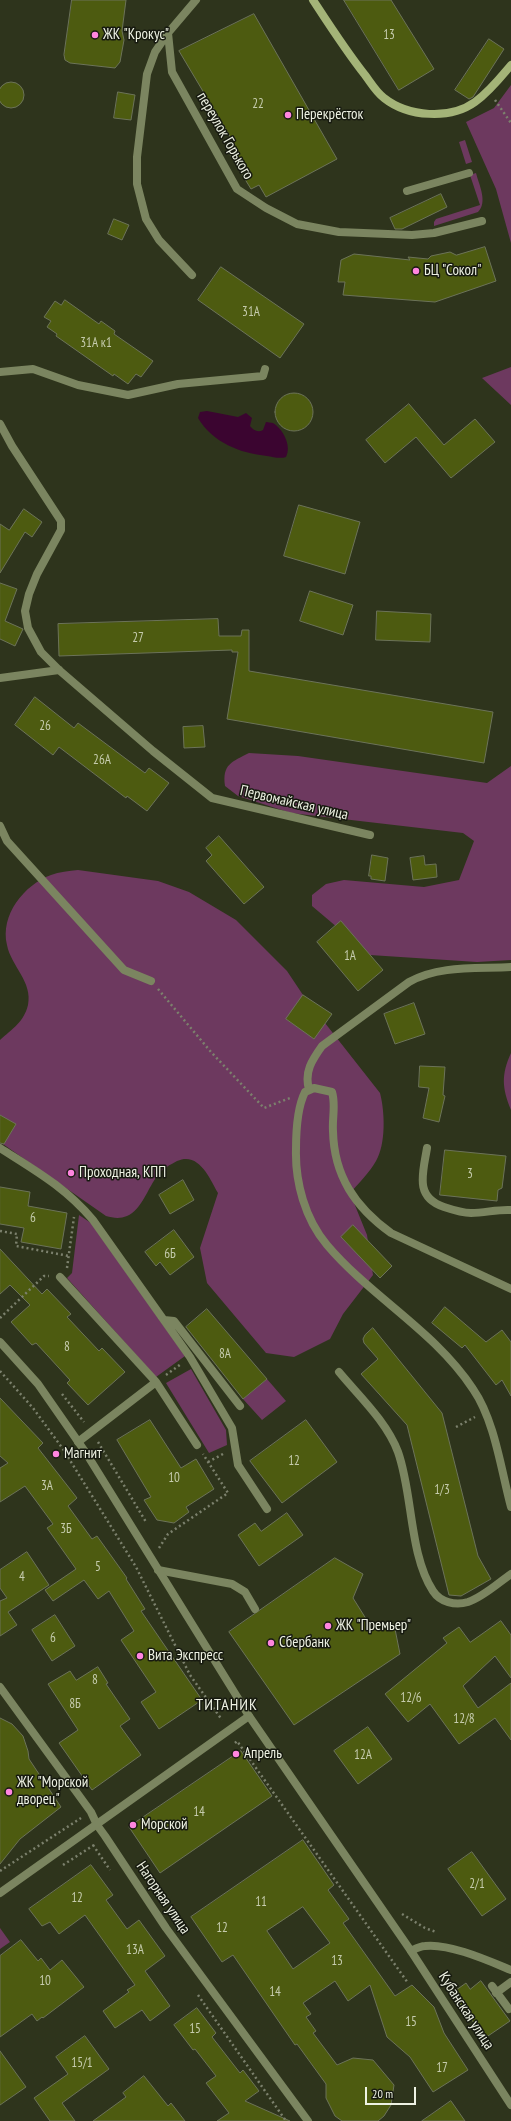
<!DOCTYPE html>
<meta charset="utf-8">
<style>
body{margin:0}
#map{position:relative;width:511px;height:2121px;overflow:hidden;background:#2e341c;font-family:"PT Sans Narrow",sans-serif}
canvas{display:block}
.scale{position:absolute;left:365px;top:2087px;width:51px;height:18px;box-sizing:border-box;border:2px solid #eef2e3;border-top:0;padding-left:5px;font-size:12px;line-height:14px;white-space:nowrap;color:#eef2e3;-webkit-text-stroke:3px #171a10;paint-order:stroke}
</style>
<div id="map">
<canvas width="511" height="2121"></canvas>
<div class="scale">20 m</div>
</div>
<script>
const ctx = document.querySelector('canvas').getContext('2d');
ctx.lineJoin = 'round';
function fillPath(path, color) {
  ctx.fillStyle = color;
  ctx.fill(path, 'evenodd');
}
function strokePath(path, color, width, dash) {
  ctx.strokeStyle = color;
  ctx.lineWidth = width;
  ctx.lineCap = dash ? 'butt' : 'round';
  ctx.setLineDash(dash || []);
  ctx.stroke(path);
}
function write(font, color, halo, rows, align = 'center') {
  ctx.font = font + ' "PT Sans Narrow",sans-serif';
  ctx.lineWidth = 3;
  ctx.setLineDash([]);
  ctx.textBaseline = 'middle';
  ctx.strokeStyle = halo;
  ctx.fillStyle = color;
  for (const [text, x, y, turn = 0] of rows) {
    ctx.save();
    ctx.translate(x, y);
    ctx.rotate((+turn || 0) * Math.PI / 180);
    ctx.textAlign = isNaN(turn) ? turn : align;
    if (halo) ctx.strokeText(text, 0, 0);
    ctx.fillText(text, 0, 0);
    ctx.restore();
  }
}
fillPath(new Path2D(`
 M511,85V243L496,189L466,122L494,108Z
 M465,140L472,162L466,164L459,142Z
 M476,173C479,185 488,202 478,212L434,226V222L436,219L480,205L470,175Z
 M511,367V405L482,378Z
 M249,753L298,756L487,783L511,766V960L477,962L370,955L312,906V895L326,884L344,880L424,887L459,880L474,841L463,833L291,813L238,796L225,786C222,764 232,762 249,753Z
 M78,870L158,881L189,892L236,920L287,971L303,995L380,1093C385,1112 386,1144 376,1161C369,1173 359,1183 350,1193L367,1235L373,1275L343,1314L330,1339L294,1357L266,1353L207,1283L200,1248L218,1193C210,1179 199,1151 177,1161C170,1165 163,1168 158,1175C148,1187 142,1210 127,1216C120,1219 113,1218 106,1216L0,1142V1040C12,1029 24,1022 28,1005C33,982 11,966 7,945C0,915 24,885 51,875C59,872 69,871 78,870Z
 M511,1053V1110C502,1088 501,1075 511,1053Z
 M79,1215L91,1223L185,1356L156,1377L67,1278L72,1273Z
 M191,1369L226,1430L227,1445L209,1453L166,1383Z
 M267,1379L286,1401L262,1420L243,1399Z
 M0,1928L10,1942L0,1949Z`), '#6d395f');
fillPath(new Path2D(`
 M207,411L238,417L246,413L252,418L250,426C253,430 258,433 263,430L266,422L273,423C283,429 292,446 286,457C280,459 273,457 267,456C240,453 213,443 198,418L200,412Z`), '#3b0530');
const building = new Path2D(`
 M72,0H126L122,31L124,40L120,62L115,68L70,63L65,60L64,55Z
 M344,0H391L434,69L399,90Z
 M254,14L337,159L266,197L259,185L251,189L227,150L235,145L179,51Z
 M489,39L504,49L473,97L469,99L455,90Z
 M-2 95a13 13 0 1 1 26 0a13 13 0 1 1-26 0Z
 M118,92L135,95L131,120L114,118Z
 M441,194L447,207L402,229H395L390,218Z
 M114,219L129,225L122,240L108,234Z
 M485,247L496,281L435,302L343,295L345,282H338L341,260L354,254L410,260L408,257L428,259L431,256L450,252L456,255Z
 M221,267L304,324L280,358L198,300Z
 M65,300L99,324L101,321L115,331L114,334L153,361L141,377L136,374L128,384L114,374L113,376L56,336L57,334L47,327L51,321L44,317L55,301L61,305Z
 M275 412a19 19 0 1 1 38 0a19 19 0 1 1-38 0Z
 M409,404L444,445L475,419L495,442L451,478L416,437L385,463L366,440Z
 M299,505L360,522L345,574L284,556Z
 M24,509L42,522L32,537L25,532L0,573V524L9,530Z
 M0,583L17,589L5,621L23,629L15,646L0,639Z
 M310,591L353,605L343,635L300,621Z
 M377,611L431,614L430,642L376,640Z
 M218,619L219,636H241L242,630H249V671L493,712L484,763L227,719L238,652H232V650L59,656L58,624Z
 M35,697L74,728L78,723L145,773L149,768L169,783L147,811L127,796L126,798L59,747L53,755L15,725Z
 M203,726L205,747L184,748L183,727Z
 M219,836L264,887L244,904L206,861L212,855L206,848Z
 M372,855L388,858L385,881L371,879V876H369Z
 M424,856L425,865L436,864L437,877L413,880L410,858Z
 M341,921L383,970L358,991L317,942Z
 M303,995L332,1014L314,1039L286,1019Z
 M414,1003L425,1034L395,1044L384,1014Z
 M420,1066L445,1067L443,1095L445,1096L439,1122L423,1118L429,1088L419,1087Z
 M0,1115L16,1124L4,1144L0,1143Z
 M445,1150L506,1156L502,1188L498,1190L497,1201L440,1195Z
 M183,1180L194,1200L170,1214L159,1195Z
 M0,1187L30,1192L28,1206L67,1213L61,1249L21,1242L24,1228L0,1224Z
 M353,1225L392,1266L380,1278L341,1237Z
 M174,1230L194,1257L170,1275L160,1262L156,1266L145,1252Z
 M0,1249L42,1294L47,1289L71,1314L67,1317L99,1351L102,1348L125,1372L88,1405L67,1383L70,1380L36,1343L32,1345L11,1322L30,1305L10,1285L0,1294Z
 M445,1307L486,1342L502,1330L511,1342V1396L502,1380L496,1385L465,1345L462,1348L432,1323Z
 M207,1309L267,1379L243,1399L186,1327Z
 M373,1328L442,1413L478,1556L491,1579L461,1596L449,1595L407,1425L361,1374L378,1359L364,1343L363,1339L365,1335Z
 M0,1398L43,1443L38,1448L77,1498L68,1506L92,1539L97,1536L127,1578L126,1579L145,1609L141,1611L202,1700L159,1729L141,1702L156,1692L121,1640L134,1631L109,1591L98,1599L84,1580L53,1601L45,1590L76,1569L47,1528L53,1524L25,1486L0,1502V1468L8,1463L0,1456Z
 M150,1420L181,1468L196,1459L214,1489L186,1507L189,1512L174,1523L157,1520L144,1500L151,1497L117,1440Z
 M306,1420L337,1462L282,1503L250,1461Z
 M287,1513L303,1535L259,1566L238,1535L255,1523L261,1531Z
 M27,1552L49,1585L8,1612L17,1625L0,1636V1601L7,1598L0,1588V1570Z
 M335,1558L363,1574L353,1598L368,1622L394,1624L400,1654L294,1725L229,1632Z
 M55,1615L75,1646L52,1661L32,1630Z
 M501,1621L511,1635V1678L495,1656L463,1686L478,1708L511,1683V1740L495,1718L459,1744L430,1704L408,1722L385,1694L447,1643L443,1638L459,1627L470,1642Z
 M98,1667L108,1683L106,1684L130,1719L120,1726L141,1755L92,1790L59,1743L78,1730L48,1684L70,1671L76,1680Z
 M0,1718L12,1724L23,1736L28,1751L29,1759L61,1807L20,1839L0,1864Z
 M368,1727L392,1759L358,1784L334,1751Z
 M241,1751L272,1796L160,1873L129,1827Z
 M303,1840L334,1885L328,1890L349,1919L343,1923L395,1996L412,1985L434,2007L444,2033L468,2070L433,2092L410,2057L387,2037L370,1985L348,2001L335,1981L303,2003L311,2014L306,2017L316,2031L313,2033L337,2065L353,2058L373,2060L394,2085L391,2105L384,2116L378,2121H342L335,2116L326,2098V2084L297,2044L295,2045L233,1955L222,1962L191,1917ZM303,1907L330,1943L293,1969L267,1931Z
 M472,1852L506,1899L482,1916L448,1869Z
 M91,1865L113,1895L106,1900L127,1929L139,1920L165,1956L145,1971L170,2006L150,2021L142,2010L115,2028L103,2011L129,1992L127,1990L135,1985L85,1915L59,1934L50,1922L42,1926L29,1909Z
 M21,1940L38,1961L41,1958L50,1970L62,1960L84,1987L43,2018L42,2017L37,2021L32,2014L0,2037V1956Z
 M481,1981L510,2021L485,2038L452,1993L466,1983L470,1989Z
 M197,2008L216,2033L212,2037L240,2073L243,2070L259,2091L245,2101L290,2121H217L229,2113L206,2083L216,2076L195,2049L193,2050L174,2025Z
 M85,2036L109,2069L62,2103L75,2121H50L34,2098L68,2074L56,2057Z
 M0,2051L26,2087L0,2105Z
 M144,2076L168,2106L171,2103L185,2121H93L126,2097L123,2093Z
 M451,2101L465,2121H422Z`);
fillPath(building, '#4d5b10');
strokePath(building, '#6c7359', 1);
strokePath(new Path2D(`
 M495,100L511,123
 M158,989L211,1052L264,1108L290,1098
 M0,1231L17,1234L16,1246L69,1256
 M67,1268L74,1217
 M0,1318L44,1276H49
 M0,1371L33,1408L63,1449L136,1567L190,1675L222,1720
 M166,1375L181,1364
 M62,1394L84,1422
 M456,1427L475,1417
 M98,1442L146,1522
 M208,1462L223,1454
 M159,1548L168,1534L228,1493L203,1454
 M235,1743L237,1741L408,1983
 M93,1845L110,1870
 M63,1865L94,1845
 M0,1871L81,1818
 M402,1914L425,1928L436,1932
 M198,1995L286,2121`), '#7c816d', 2.5, [2, 3]);
strokePath(new Path2D(`
 M196,0L168,33L172,72L237,189L266,208L297,224L339,232L412,235L434,233L482,221
 M168,33L155,52L147,74L137,157V184L146,219L159,240L192,275
 M407,191L469,173
 M0,678L59,670
 M0,826L7,841L124,970L151,981
 M309,1089C304,1072 312,1060 322,1046L409,982C439,965 477,969 511,967
 M0,1148C36,1171 65,1187 93,1220L190,1357L232,1428L238,1465L267,1509
 M427,1148C423,1173 414,1197 444,1207C453,1210 462,1213 471,1213C485,1213 498,1209 511,1210
 M60,1277L156,1382L78,1442
 M164,1320L174,1321L240,1406
 M339,1372C359,1396 387,1422 398,1452C413,1494 409,1554 433,1591C440,1602 455,1606 468,1602C483,1597 498,1583 511,1574
 M156,1382L197,1445
 M158,1570L232,1584L245,1592L255,1609
 M492,1986L509,2009
 M496,1993L511,1982`), '#7b8560', 8);
strokePath(new Path2D(`
 M0,372L33,369L78,385L128,395L178,384L263,376L265,369
 M0,424L12,446L61,521V530L37,574L29,594L25,611L28,628L41,652L59,670L153,751L212,798L370,835
 M0,1342L38,1384L86,1453L249,1716
 M0,1687L91,1812L97,1825L105,1836L166,1928L308,2121
 M411,1951L511,2105`), '#7b8560', 8);
strokePath(new Path2D(`
 M511,1289L391,1233C355,1207 334,1176 333,1131C332,1118 336,1105 332,1092L314,1088L305,1092C297,1108 296,1132 296,1149C295,1182 305,1219 327,1245C371,1297 435,1331 473,1389C495,1421 501,1470 511,1507
 M0,1893L249,1716L411,1951C415,1949 420,1946 425,1946C449,1943 489,1961 511,1970`), '#7b8560', 8);
strokePath(new Path2D(`
 M313,0C330,26 346,51 365,75C371,83 376,92 384,98C408,117 450,120 475,102C490,91 500,78 511,65`), '#a4b478', 8);
for (const [x, y, r, color] of [
 [95,35,4,"#ff85df"],
 [288,115,4,"#ff85df"],
 [416,271,4,"#ff85df"],
 [71,1173,4,"#ff85df"],
 [56,1454,4,"#ff85df"],
 [328,1626,4,"#ff85df"],
 [271,1643,4,"#ff85df"],
 [140,1656,4,"#ff85df"],
 [236,1754,4,"#ff85df"],
 [9,1792,4,"#ff85df"],
 [133,1825,4,"#ff85df"]
]) {
  const dot = new Path2D();
  dot.arc(x, y, r, 0, 2 * Math.PI);
  ctx.fillStyle = color;
  ctx.fill(dot);
  strokePath(dot, '#171a10', 1.5);
}
write('13px', '#c6ccae', null, [
 ["13",389,35],
 ["22",258,104],
 ["31А",251,312],
 ["31А к1",96,343],
 ["27",138,638],
 ["26",45,726],
 ["26А",102,760],
 ["1А",350,956],
 ["3",470,1174],
 ["6",33,1218],
 ["6Б",170,1254],
 ["8",67,1347],
 ["8А",225,1354],
 ["12",294,1461],
 ["10",174,1478],
 ["3А",47,1486],
 ["1/3",442,1490],
 ["3Б",66,1529],
 ["5",98,1567],
 ["4",22,1577],
 ["6",53,1638],
 ["8",95,1680],
 ["12/6",411,1698],
 ["8Б",75,1704],
 ["12/8",464,1719],
 ["12А",363,1755],
 ["14",199,1812],
 ["2/1",477,1884],
 ["12",77,1898],
 ["11",261,1902],
 ["12",222,1928],
 ["13А",135,1950],
 ["13",337,1961],
 ["10",45,1981],
 ["14",275,1992],
 ["15",411,2022],
 ["15",195,2029],
 ["15/1",82,2063],
 ["17",442,2068]
]);
write('15px', '#eef2e3', '#171a10', [
 ["ЖК \"Крокус\"",103,35],
 ["Перекрёсток",296,115],
 ["БЦ \"Сокол\"",424,271],
 ["Проходная, КПП",79,1173],
 ["Магнит",64,1454],
 ["ЖК \"Премьер\"",336,1626],
 ["Сбербанк",279,1643],
 ["Вита Экспресс",148,1656],
 ["Апрель",244,1754],
 ["ЖК \"Морской",17,1783],
 ["дворец\"",17,1800],
 ["Морской",141,1825]
], 'left');
write('15px', '#eef2e3', '#171a10', [
 ["переулок Горького",225,136,60],
 ["Первомайская улица",294,803,13],
 ["Нагорная улица",163,1898,56],
 ["Кубанская улица",466,2011,57]
]);
ctx.letterSpacing = '1px';
write('16px', '#eef2e3', '#171a10', [
 ["ТИТАНИК",227,1705]
]);
ctx.letterSpacing = '0px';
</script>
